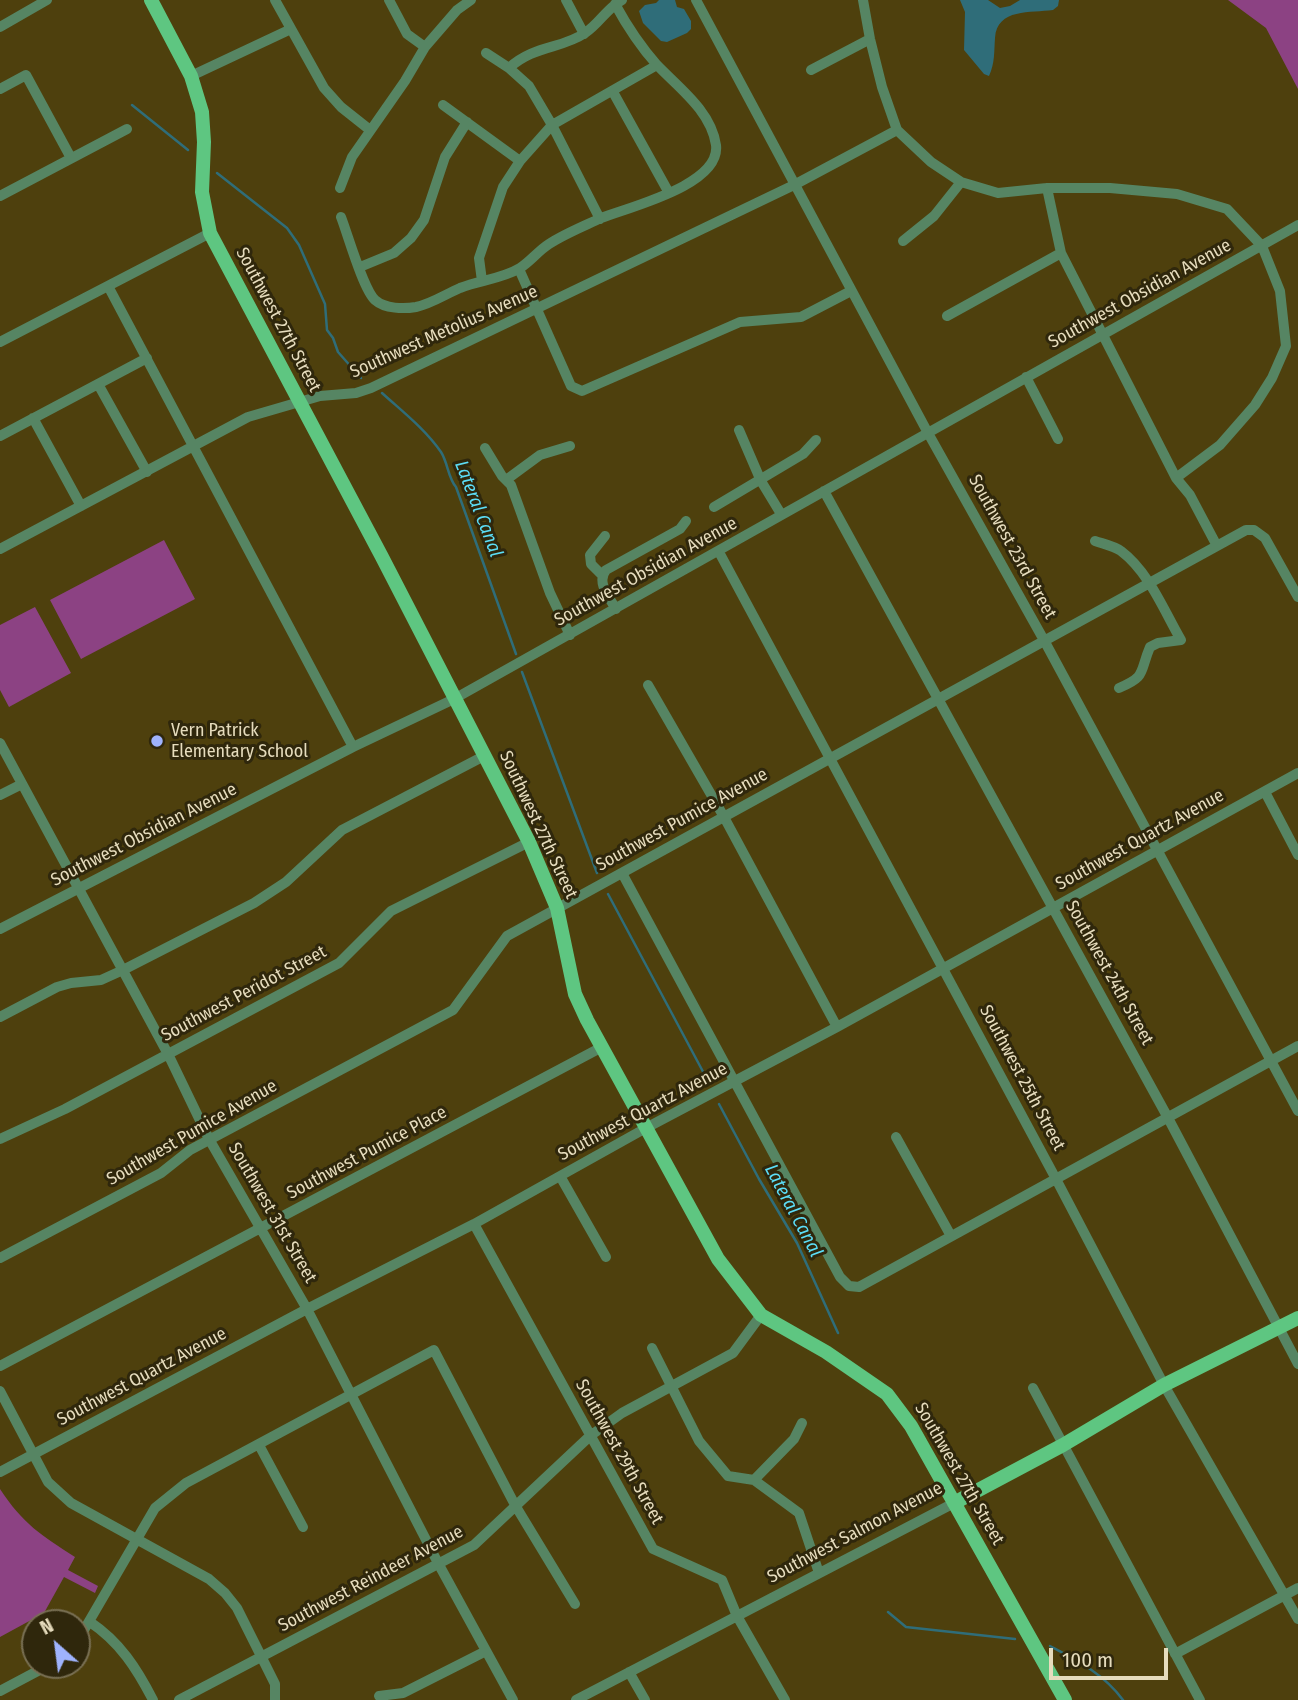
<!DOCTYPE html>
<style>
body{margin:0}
#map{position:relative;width:1298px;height:1700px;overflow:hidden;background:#4e400d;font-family:"Fira Sans Condensed",sans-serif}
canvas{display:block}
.north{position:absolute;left:21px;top:1609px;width:70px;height:70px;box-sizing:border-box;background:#2f270c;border:2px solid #786f53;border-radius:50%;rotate:332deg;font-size:19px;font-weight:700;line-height:28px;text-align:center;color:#e6dcbd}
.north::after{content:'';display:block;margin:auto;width:24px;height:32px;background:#9fb3fd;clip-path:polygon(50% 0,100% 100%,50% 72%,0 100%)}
.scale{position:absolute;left:1049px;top:1648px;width:119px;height:32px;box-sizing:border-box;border:4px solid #e6dcbd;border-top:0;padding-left:9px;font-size:21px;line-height:24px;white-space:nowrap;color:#e6dcbd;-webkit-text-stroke:5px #2f270c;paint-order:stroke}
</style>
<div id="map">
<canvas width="1298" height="1700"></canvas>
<div class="north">N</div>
<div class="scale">100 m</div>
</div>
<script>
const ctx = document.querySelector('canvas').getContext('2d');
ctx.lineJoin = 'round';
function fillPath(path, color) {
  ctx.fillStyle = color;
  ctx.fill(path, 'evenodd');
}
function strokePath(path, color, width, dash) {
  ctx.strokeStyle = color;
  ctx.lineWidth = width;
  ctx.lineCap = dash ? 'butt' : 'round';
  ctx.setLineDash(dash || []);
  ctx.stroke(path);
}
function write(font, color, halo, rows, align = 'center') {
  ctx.font = font + ' "Fira Sans Condensed",sans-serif';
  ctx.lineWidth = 6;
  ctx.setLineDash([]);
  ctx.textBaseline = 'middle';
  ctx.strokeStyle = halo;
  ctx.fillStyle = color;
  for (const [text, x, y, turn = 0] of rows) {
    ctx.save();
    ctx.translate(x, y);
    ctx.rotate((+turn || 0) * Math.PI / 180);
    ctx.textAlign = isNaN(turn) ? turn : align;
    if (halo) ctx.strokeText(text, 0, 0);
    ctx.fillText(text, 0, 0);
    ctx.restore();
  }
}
fillPath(new Path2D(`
 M1228,0H1298V89L1266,28Z
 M164,540L195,599L81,659L50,600Z
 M35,607L71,673L9,707L0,690V625Z
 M0,1489C23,1524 41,1535 75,1557L68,1570L98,1586L95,1593L64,1577L44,1613L0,1637Z`), '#8c4283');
fillPath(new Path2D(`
 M659,0H675L677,7L684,9L691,21V29L687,33L667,42L661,41L643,23L639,11L645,5L656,3Z
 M960,0H988L1000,8L1010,6L1020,0H1059L1058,6L1053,10C1031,13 997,8 995,38C994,52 995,63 989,76L984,74L964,50L965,12Z`), '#2f6d79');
strokePath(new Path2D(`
 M132,105L188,150
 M217,173L287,228L299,245L325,304L327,330L333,338L338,352L361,378
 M382,393C403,412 425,429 441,452C448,463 448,478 456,487L516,654
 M522,672L597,873
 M608,894L708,1081
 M719,1104L759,1179L797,1243L838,1333
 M888,1612L906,1627L1015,1639
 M1050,1646C1078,1661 1104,1674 1123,1700`), '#2f6d79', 2.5);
strokePath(new Path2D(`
 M275,0L324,88L341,107L370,130
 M389,0L407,34L425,47
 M566,0L584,34
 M696,0L928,433L1045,642L1298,1111
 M863,0L870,39L882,87L897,130L931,162L961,182L998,193L1047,188H1110L1177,194L1227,209L1262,246L1280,291L1286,346L1272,378L1255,405L1220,445L1176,478
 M0,27L47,0
 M486,53L509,68L529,86L552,125L600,219
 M509,68C534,45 562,49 585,33C599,24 607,8 622,0
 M811,70L870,39
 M191,76L291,29
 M0,89L26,75L71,158
 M613,92L669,193
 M443,105L520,161
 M340,188L352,157L405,81L425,47L457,10L471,0
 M1047,188L1061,253L1176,478L1190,495L1217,546
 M0,196L127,129
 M341,217C348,235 363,289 375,300C385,309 404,309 416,307C431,304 446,294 460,288C480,280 502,279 520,268C531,261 538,251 549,244C564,234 584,226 601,218C629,207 721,185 716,145C711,111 679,88 657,65C640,46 627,26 615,4
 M903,241L934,216L961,182
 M360,267L394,253L411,238L424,220L445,157L467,122
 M519,269L571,386L582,391L740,322L801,317L851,291
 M482,281L479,258L503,187L520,161L552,125L657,65
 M108,286L353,747
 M947,316L1061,253
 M0,342L210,233
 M1026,377L1058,439
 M98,384L147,472
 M33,418L81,506
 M739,430L761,481L781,514
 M0,436L147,358
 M485,448L502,476L511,485L550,593L570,635
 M506,480L540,455L570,446
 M824,491L1167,1116L1298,1364
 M714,507L803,454L816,440
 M1095,541C1104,544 1114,546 1121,551C1149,572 1164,611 1181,640L1158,643L1150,647C1139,673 1147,676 1119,688
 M0,549L248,417L320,396L356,393L371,388L794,185L897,130
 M719,552L1056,1179L1164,1385L1298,1619
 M602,575L591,564L590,555L605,536
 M616,609C609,597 596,582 606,570L680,529L686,521
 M648,685L724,817L837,1027
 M0,743L168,1054L209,1139L307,1309L438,1563L513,1700
 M1265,792L1298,855
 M0,795L22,784
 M622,873L840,1277L849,1286L859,1287L1298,1046
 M0,929L353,747L454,699L1298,225
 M0,1017L57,987L71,983L101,980L123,970L254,903L286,882L342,830L484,756
 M896,1137L951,1236
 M0,1139L65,1109L339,963L391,911L529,842
 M560,1176L606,1257
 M474,1224L653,1549L722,1580L737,1616L785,1700
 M0,1258L161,1173L190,1150L453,1010L507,936L1246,530H1254L1265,538L1298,597
 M652,1348L699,1441L728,1476L754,1480L799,1513L819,1573
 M0,1366L602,1047
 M1033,1388L1200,1700
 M0,1391L48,1482L71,1503L209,1579L225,1593L237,1608L275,1684V1700
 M259,1445L303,1527
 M0,1472L307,1309L474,1224L646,1128L837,1027L1298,773
 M754,1480L794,1439L802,1423
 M90,1622C120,1642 137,1669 153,1700
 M77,1642L155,1508L186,1483L434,1350L515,1505L575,1604
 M1175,1654L1298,1588
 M629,1672L645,1700
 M0,1691L49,1665
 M379,1696L403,1693L486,1651
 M179,1700L474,1545L590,1436L622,1413L733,1353L761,1315
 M576,1700L954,1503`), '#568563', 10);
strokePath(new Path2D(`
 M151,0L191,76L202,112L204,142L202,192L210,233L382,557L529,842L557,908L575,994L587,1020L718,1259L761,1315L826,1352L887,1394L911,1426L1065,1700
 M954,1503L1063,1445L1164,1385L1298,1318`), '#5ec681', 14);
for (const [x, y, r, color] of [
 [157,741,7,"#9fb3fd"]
]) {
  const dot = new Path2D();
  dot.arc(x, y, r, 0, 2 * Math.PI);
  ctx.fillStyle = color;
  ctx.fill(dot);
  strokePath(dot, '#2f270c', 2.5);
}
write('18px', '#e6dcbd', '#2f270c', [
 ["Southwest Obsidian Avenue",1140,294,-29],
 ["Southwest 27th Street",278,320,62],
 ["Southwest Metolius Avenue",444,332,-24],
 ["Southwest 23rd Street",1012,547,61],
 ["Southwest Obsidian Avenue",646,572,-29],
 ["Southwest Pumice Avenue",682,820,-29],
 ["Southwest 27th Street",538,825,65],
 ["Southwest Obsidian Avenue",144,835,-27],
 ["Southwest Quartz Avenue",1140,840,-29],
 ["Southwest 24th Street",1109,973,61],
 ["Southwest Peridot Street",244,994,-28],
 ["Southwest 25th Street",1022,1078,62],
 ["Southwest Quartz Avenue",643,1112,-28],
 ["Southwest Pumice Avenue",192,1133,-30],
 ["Southwest Pumice Place",367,1153,-28],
 ["Southwest 31st Street",272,1213,60],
 ["Southwest Quartz Avenue",142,1377,-28],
 ["Southwest 29th Street",619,1452,61],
 ["Southwest 27th Street",959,1474,60],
 ["Southwest Salmon Avenue",855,1533,-28],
 ["Southwest Reindeer Avenue",371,1579,-28]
]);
write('18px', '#e6dcbd', '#2f270c', [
 ["Vern Patrick",171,731],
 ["Elementary School",171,752]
], 'left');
write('italic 19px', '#5cddf6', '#2f270c', [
 ["Lateral Canal",478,509,69],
 ["Lateral Canal",793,1211,62]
]);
</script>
